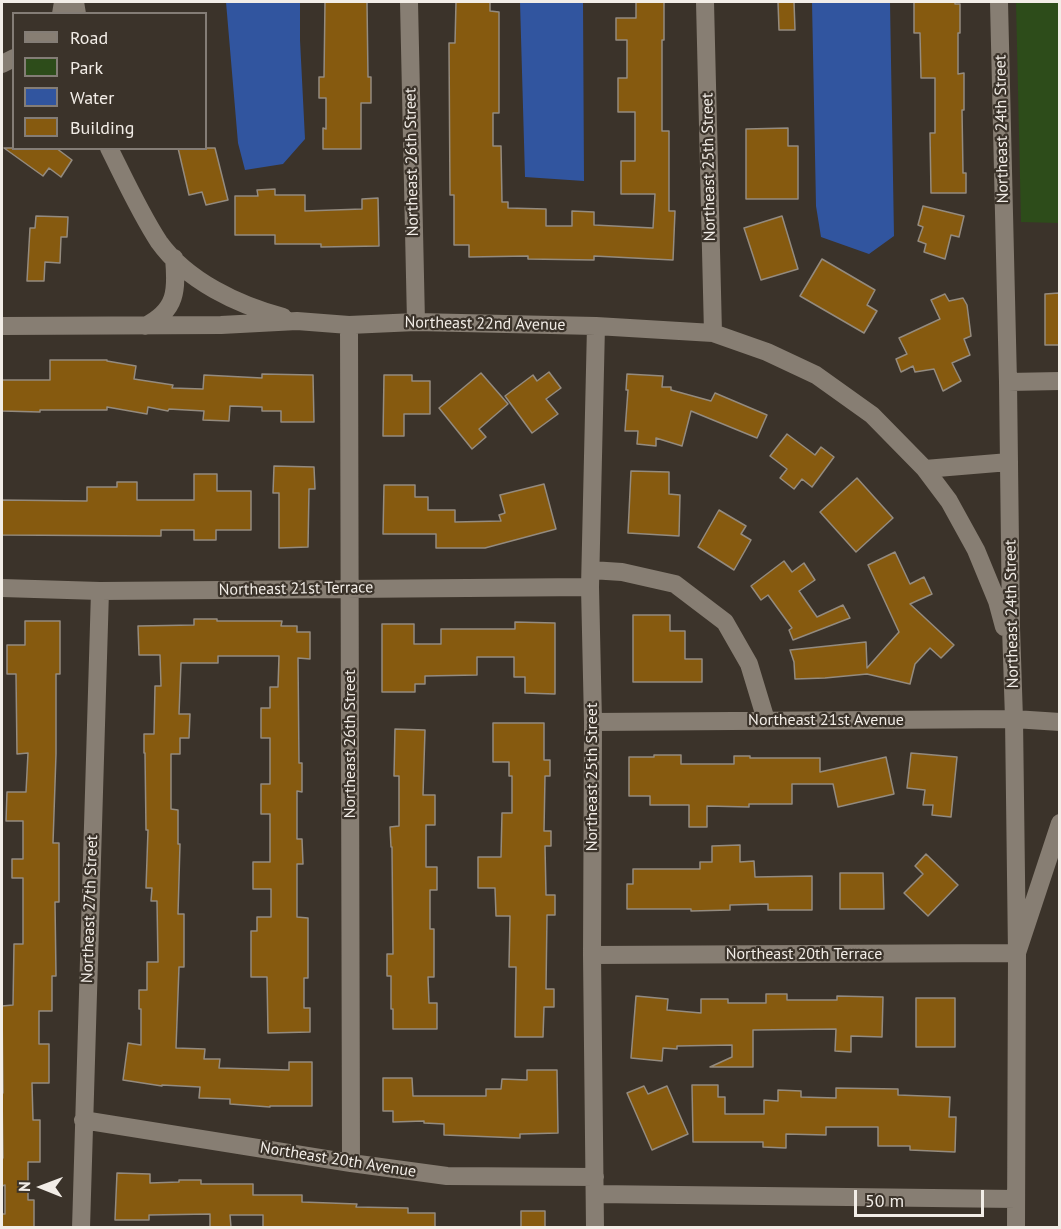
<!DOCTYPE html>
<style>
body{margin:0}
#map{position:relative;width:1061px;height:1229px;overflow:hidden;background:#3b332a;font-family:"PT Sans",sans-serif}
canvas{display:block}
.frame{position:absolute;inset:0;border:3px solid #f2ede7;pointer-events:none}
.legend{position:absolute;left:12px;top:12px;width:195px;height:138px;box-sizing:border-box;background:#3b332a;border:2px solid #847d76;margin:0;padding:8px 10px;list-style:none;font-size:18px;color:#f2ede7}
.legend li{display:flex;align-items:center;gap:12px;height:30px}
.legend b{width:30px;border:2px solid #847d76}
.north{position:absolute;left:12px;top:1157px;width:60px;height:60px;-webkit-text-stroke:4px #3b332a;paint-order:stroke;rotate:271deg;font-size:16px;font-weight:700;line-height:24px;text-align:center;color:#f2ede7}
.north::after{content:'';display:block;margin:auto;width:21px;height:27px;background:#f2ede7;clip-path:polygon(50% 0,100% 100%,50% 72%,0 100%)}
.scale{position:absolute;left:854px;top:1190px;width:130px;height:27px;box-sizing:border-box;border:3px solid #f2ede7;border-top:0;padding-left:8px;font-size:18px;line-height:21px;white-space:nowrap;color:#f2ede7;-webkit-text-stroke:4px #3b332a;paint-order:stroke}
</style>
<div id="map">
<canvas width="1061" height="1229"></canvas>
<div class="frame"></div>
<ul class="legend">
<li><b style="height:8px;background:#877e73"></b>Road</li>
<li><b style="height:16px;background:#2d4c1a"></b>Park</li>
<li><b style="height:16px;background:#31559f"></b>Water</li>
<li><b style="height:16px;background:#865a0f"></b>Building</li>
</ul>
<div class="north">N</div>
<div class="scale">50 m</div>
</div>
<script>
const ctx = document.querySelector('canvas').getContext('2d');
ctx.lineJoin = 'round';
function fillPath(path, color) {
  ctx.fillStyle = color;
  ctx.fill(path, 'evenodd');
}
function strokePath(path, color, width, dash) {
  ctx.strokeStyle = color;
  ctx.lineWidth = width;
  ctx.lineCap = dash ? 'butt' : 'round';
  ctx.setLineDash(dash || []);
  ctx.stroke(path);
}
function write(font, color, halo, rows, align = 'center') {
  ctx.font = font + ' "PT Sans",sans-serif';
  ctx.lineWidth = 4.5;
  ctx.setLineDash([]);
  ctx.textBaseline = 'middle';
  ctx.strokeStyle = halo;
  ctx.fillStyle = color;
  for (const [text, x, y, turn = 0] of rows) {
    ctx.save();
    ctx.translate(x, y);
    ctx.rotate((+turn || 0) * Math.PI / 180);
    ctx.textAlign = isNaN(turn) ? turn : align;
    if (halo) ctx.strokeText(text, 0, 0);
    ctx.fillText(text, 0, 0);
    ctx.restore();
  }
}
fillPath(new Path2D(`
 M1016,2H1059V223L1021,222Z`), '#2d4c1a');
fillPath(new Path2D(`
 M226,2H300V40L305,139L283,164L245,170L238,143Z
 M520,2H583L584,181L525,177Z
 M812,2H890L894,236L869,254L821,237L816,206Z`), '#31559f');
const building = new Path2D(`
 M325,2H367L368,77H371V103H361V149H323V128L326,129V98H319V77H324Z
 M456,2H490V11L499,12V113H493V146H501L502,202H508V208L546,209V226H572V211L594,212V225L653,228L655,194H621V161H635V112H618V78H627V40H616V18H636V2H664V40H662V131H669V211H675L673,260L594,256V260L528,259V256L469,257V245H454V195H450L449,43H455Z
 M778,2H794L795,30H779Z
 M914,2H955V4H960V33H958V74L964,73V110H962L963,173H966V193H931L930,133H935V78H921L920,33H914Z
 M788,128V146H798V199H746V129Z
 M4,148H56L72,160L61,177L49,168L43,176Z
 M178,148H215L228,200L206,205L202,192L189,195Z
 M275,189V195H305V211L362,209V199L378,198L379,246L321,247V244H275V235H235V196H258L257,190Z
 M923,206L964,216L959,237L951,235L945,259L924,252L926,244L918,241L923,227L918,225Z
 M36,216L68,217L67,237H61L60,263L45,262L44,281H27L30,228H35Z
 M782,216L798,269L761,280L744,228Z
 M822,259L875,290L867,305L877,311L864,333L800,296Z
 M1059,293V345H1045V294Z
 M945,294L949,301L963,298L967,305L971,336L964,339L970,355L952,363L961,381L943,391L934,369L915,372L913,366L901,372L896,359L907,354L899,338L940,319L931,300Z
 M50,360H107V361L136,366L134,379L173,385L172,388L203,389L204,375L262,378V374L313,375L314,422H281V411H262V407L230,406L229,421L203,420L204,411L169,409L168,411L148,407L147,414L107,407V410H40V412L2,411V380H50Z
 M549,372L561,388L546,399L558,414L532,433L505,396L533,375L537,381Z
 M481,373L508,404L479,429L486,437L472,449L439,408Z
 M627,374L663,376L662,387H671V390L711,401L715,393L767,415L757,438L691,411L682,446L656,438V446L637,444L638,431H625L628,390H626Z
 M384,375H412V381H430V414H404V436H383Z
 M787,434L815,455L821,447L834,457L812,487L802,479L794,489L780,478L787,469L770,456Z
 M274,466L314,467L315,489H309L308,547L279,548V493H273Z
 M631,471L669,472V494L680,495L679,536L628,533Z
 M194,474H217V491H251V530H216V540H194V530H161V536L2,535V500L87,501V487H117V482H137V500H194Z
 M857,478L893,518L856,552L820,512Z
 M544,484L556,529L485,548H436V534H383L384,485H415V497H428V510H455V522L501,521L499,515L505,513L500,495Z
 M719,510L746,526L741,534L751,540L734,570L698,547Z
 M895,552L910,584L924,577L932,594L910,604L954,645L941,658L930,648L915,664L910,684L867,674L825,678L795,679L794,662L790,650L866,642L867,668L899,632L868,565Z
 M784,561L792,572L804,563L815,580L799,591L817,617L843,605L850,618L793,640L789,630L792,628L768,595L761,600L751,586Z
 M633,615H670V631H685V659H702V682H633Z
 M194,619H217V621H282L281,626H297V632H310V659L298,658L299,763H302V792L297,791V839H302L303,864H297V917L308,918V978H304V1008H310V1032L268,1033L267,977H251V931H257V917H271V889H253V862H270V814H261V784H270V738H261V708H270V687H278L279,656H218V663H181L179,714H190L189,738H180V754H171V809L178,810V844H180L178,914H184V967H179L176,1048L205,1049L204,1059H220L219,1068L289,1070V1062H312V1106H270V1107L230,1104V1099L199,1098L200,1087L162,1085V1086L123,1080L128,1043L141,1045V1009H139V990H147V962H158L157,901H151L152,888H146L148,830H146L145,753H144V734H154L155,686H161L160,655H139L138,626L194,625Z
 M25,621H60V674H56V754L53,843H59V902H55L56,976H52V1011H39V1044H49V1083H32L33,1120H40V1162H28V1200H34V1227H2V1214H5V1185L2,1186V1158H3L2,1093H3L2,1006L13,1005L14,944H23V878H12V859H23V821H6L7,792H26L28,753L17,754L16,674H7V645H25Z
 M515,622L555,623V694L525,693V677H514V657H477V675L425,676V684H415V692H382V624H414V644H441V629H515Z
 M493,723H544V760H550V776H545L544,831H551V846H545L546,895H555V915H547L546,989H554V1007H544L543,1037H515L516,967H509L510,916H496L495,888H478V857H501L502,813H512V776H509V762H493Z
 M395,729L425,730L423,795H435V825H426V867H437V890H430V929H434V977H428L429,1003H437V1029H393V1009H391V976H387V954H393L392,847H391L390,827L399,826V776H394Z
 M911,753L957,757L951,817L932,815L933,805H923L925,790L907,788Z
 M654,755H681V764H734V756H750V758H820V772L886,757L894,794L838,807L833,784H792V804H749V807L707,806V827H689V805H650V796H629V757H654Z
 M740,845V862L754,861L755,877L812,876V910H768V904L730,905V910L691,911V909H627V884H633V869H700V862H712V846Z
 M926,854L958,885L928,916L904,893L923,874L915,866Z
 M840,873H883L884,909H840Z
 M766,994H787V1000H837V996L883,997L882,1037L851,1036V1052L835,1051L836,1029L753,1030V1067H710L732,1057V1045L677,1046V1049L663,1048L662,1061L631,1058L636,996L668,999L667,1010L701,1013V999H728V1003H766Z
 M916,998H955V1047H916Z
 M527,1070H557L558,1133L520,1134V1138L444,1135V1124L424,1123V1121L393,1122V1111H383V1078H412L413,1096H486V1089H501L502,1079L527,1080Z
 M692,1085H718V1097H725V1114H764V1100L778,1101V1090L801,1091V1097L836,1098V1088L898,1089V1095L950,1097L949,1117H956L955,1152L910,1150V1146H878V1127H826V1135L786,1134V1148L763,1147V1142H693Z
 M644,1086L648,1094L667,1086L688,1134L652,1150L627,1093Z
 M117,1173L150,1174V1183L179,1182V1180H201V1184H253V1195H302V1202L357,1204L356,1207L408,1208V1213H435V1227H263V1215H230L231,1227H210V1214L149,1215V1220H115Z
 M521,1211H545V1227H521Z`);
fillPath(building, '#865a0f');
strokePath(building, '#948b7f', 1.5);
strokePath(new Path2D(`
 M75,2L77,14
 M409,2L416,322
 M705,2L713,333
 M999,2L1008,382L1011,627L1014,719L1017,953L1016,1228
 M61,14L63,2
 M2,64L14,58
 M109,148C125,180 140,213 159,242C187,281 238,305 283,317
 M349,325L351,1163
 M2,326L221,325L297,321L349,325L416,322L596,326L713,333L767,352L816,375L872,415L925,469L949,501L976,550L997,601L1004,627
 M145,326C177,310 177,290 174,258
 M1008,382L1060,381
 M925,469L1009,462
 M591,570L622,572L675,584L725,622L749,664L766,720
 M2,588L100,591L590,587
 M593,722L1014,719L1060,722
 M592,955L1017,953L1060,823
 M83,1120L351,1163L447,1176L595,1177
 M595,1194L1016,1199
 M81,1228L100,591
 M595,1228L592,955L593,722L590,587L596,326`), '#877e73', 18);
write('16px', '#f2ede7', '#3b332a', [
 ["Northeast 24th Street",1002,129,-91],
 ["Northeast 26th Street",412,162,-91],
 ["Northeast 25th Street",709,167,-91],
 ["Northeast 22nd Avenue",485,324,1],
 ["Northeast 21st Terrace",296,589,-1],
 ["Northeast 24th Street",1012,614,-91],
 ["Northeast 21st Avenue",826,720],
 ["Northeast 26th Street",350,744,-90],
 ["Northeast 25th Street",592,777,-90],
 ["Northeast 27th Street",90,909,-88],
 ["Northeast 20th Terrace",804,954],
 ["Northeast 20th Avenue",338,1160,9]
]);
</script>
